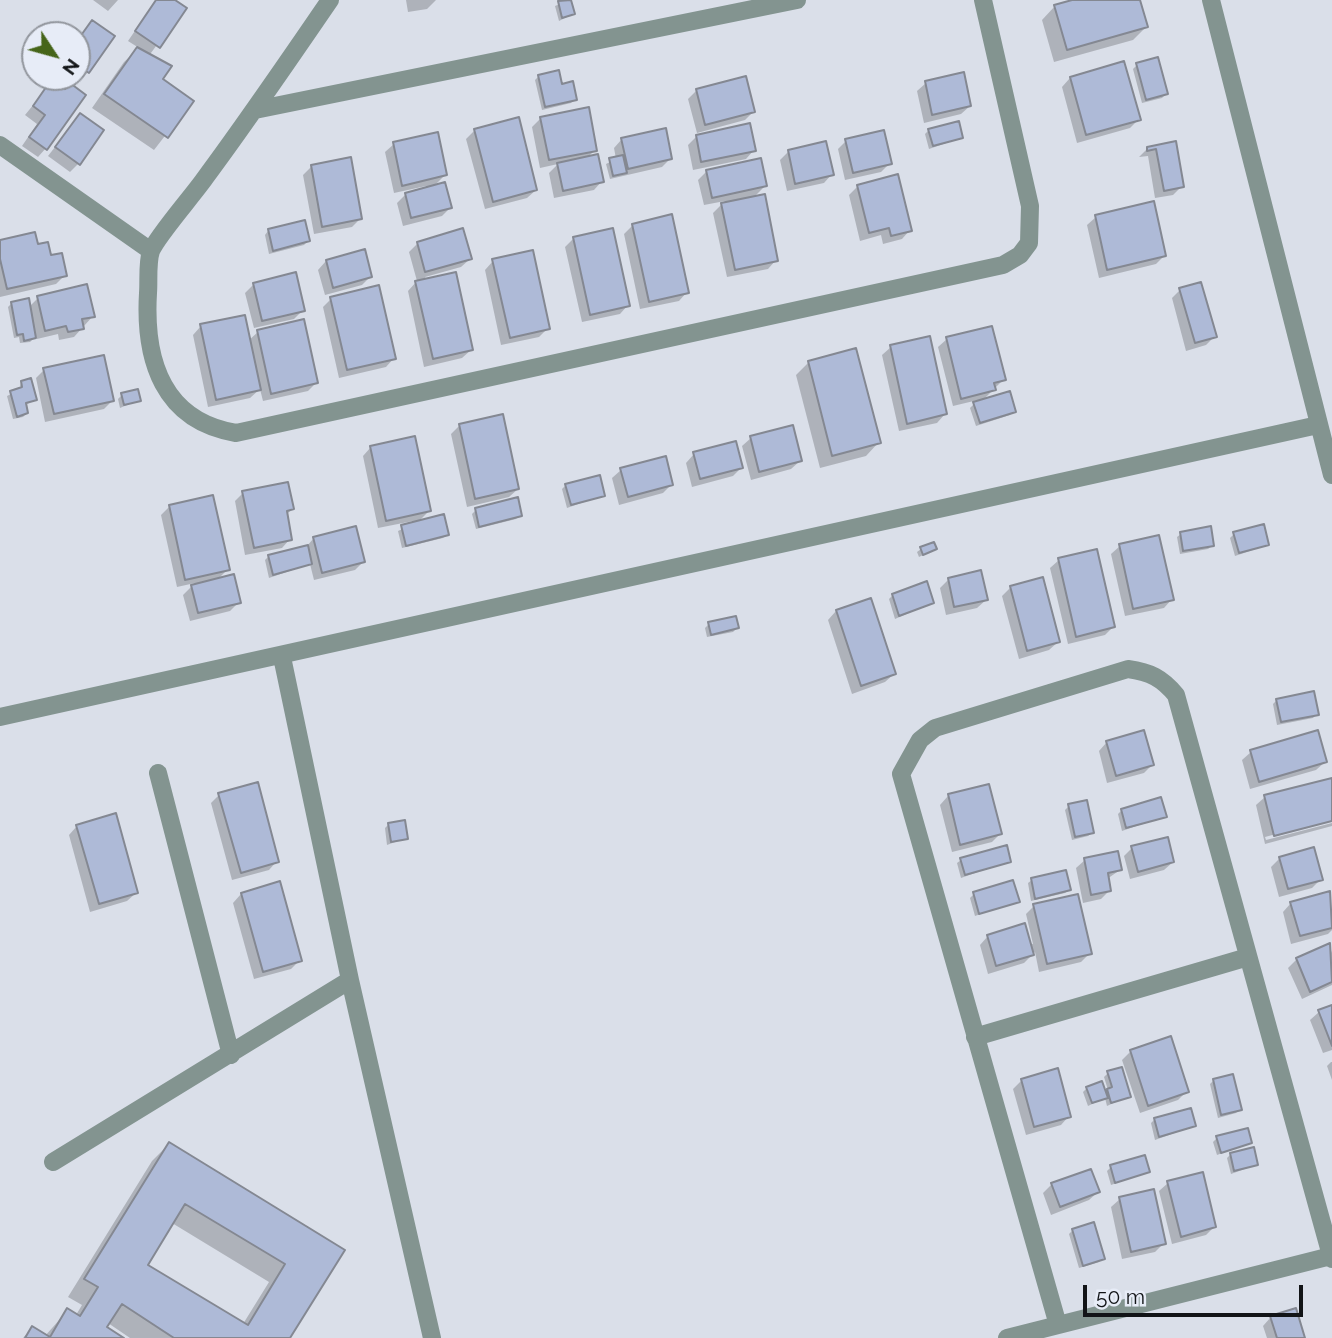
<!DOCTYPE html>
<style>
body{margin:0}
#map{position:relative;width:1332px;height:1338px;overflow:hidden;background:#dadfe9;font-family:Raleway,sans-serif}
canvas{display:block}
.north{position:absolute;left:21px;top:21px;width:70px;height:70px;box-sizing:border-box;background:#e7ecf7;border:2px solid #92969d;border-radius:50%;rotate:126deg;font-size:19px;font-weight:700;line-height:28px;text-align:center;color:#121417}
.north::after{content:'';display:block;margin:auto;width:24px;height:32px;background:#466519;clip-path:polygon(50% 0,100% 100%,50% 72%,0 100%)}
.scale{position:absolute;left:1083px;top:1285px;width:220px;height:32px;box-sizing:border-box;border:4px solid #121417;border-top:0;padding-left:9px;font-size:21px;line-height:24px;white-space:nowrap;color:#121417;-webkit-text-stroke:5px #e7ecf7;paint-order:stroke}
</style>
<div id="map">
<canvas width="1332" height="1338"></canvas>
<div class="north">N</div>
<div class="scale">50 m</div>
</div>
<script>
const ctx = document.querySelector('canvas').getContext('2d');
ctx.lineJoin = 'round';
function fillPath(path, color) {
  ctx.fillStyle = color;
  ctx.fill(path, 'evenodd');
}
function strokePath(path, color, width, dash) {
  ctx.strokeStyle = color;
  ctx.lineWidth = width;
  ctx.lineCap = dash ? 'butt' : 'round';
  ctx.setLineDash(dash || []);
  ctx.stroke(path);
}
fillPath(new Path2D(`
 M93,0H118L108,11Z
 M156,0H172L184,8L148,57L155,62L158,58L169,67L161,79L192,101L154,150L92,108L124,62L139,48L128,41Z
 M406,0H436L427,9L408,12Z
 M569,0L573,14L559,21L555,6Z
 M1078,0H1138L1146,27L1133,40L1054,62L1042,20L1055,6Z
 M93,22L88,72L79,81L74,77H77V41Z
 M1137,65L1166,94L1162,98L1142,103L1133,69Z
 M539,76L561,86L575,99L571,103L542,110L535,80Z
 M1070,78L1139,119L1130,128L1077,143L1062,87Z
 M52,82L65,91L46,148L38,157L22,146L37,124L25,115Z
 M926,83L970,106L961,114L924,123L917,91Z
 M697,90L754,111L745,120L697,133L688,99Z
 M80,115L78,164L70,172L48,156Z
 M541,118L595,150L587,158L602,181L594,190L554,198L549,173L558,164L540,168L532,127Z
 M475,130L536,190L527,198L485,209L466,139Z
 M929,130L961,138L929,149L925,134Z
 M697,136L754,150L746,159L693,170L688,145Z
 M622,139L670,159L662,167L610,179L606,164L616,159L614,148Z
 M846,141L890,163L881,172L845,180L838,149Z
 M1174,143L1182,186L1173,195L1155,198L1148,156L1139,157L1148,148Z
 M394,144L445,175L432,188L450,208L442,216L403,226L397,203L406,194L427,189L426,186L394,193L385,152Z
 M789,151L832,174L824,183L787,191L780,160Z
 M312,166L360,219L352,227L314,234L303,175Z
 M707,171L765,186L753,198L776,260L768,269L727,277L713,213L725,201L704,205L698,180Z
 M858,186L910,230L902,239L883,244L881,235L860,241L849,195Z
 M1096,217L1164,256L1156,264L1099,278L1087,225Z
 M633,225L687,292L679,301L640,309L624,234Z
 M268,231L308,241L304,245L269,254L265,235Z
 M574,238L628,305L620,314L582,322L565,247Z
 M0,242L50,257L65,275L56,284L0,297Z
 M418,243L470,259L461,267L425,277L471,350L462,358L424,367L408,291L417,281L409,252Z
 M326,261L370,277L362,285L325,295L318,270Z
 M493,261L548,328L539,337L501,345L485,270Z
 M254,284L303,310L294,319L254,328L245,293Z
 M1180,290L1215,336L1206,345L1186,351L1172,298Z
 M38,298L93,316L74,337L59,340L58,334L37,339L36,336L30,342L20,343L19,337L14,338L8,307L12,303L29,307Z
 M331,299L394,358L386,367L339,378L323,307Z
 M201,326L248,341L258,332L316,383L308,391L263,401L260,389L250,398L208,407L193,335Z
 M947,339L1004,379L982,401L1014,411L1010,415L976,426L970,408L978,400L953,406L938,347Z
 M891,347L945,414L937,423L899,431L882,355Z
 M809,362L879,442L866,456L820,468L796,375Z
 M44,370L112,401L104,409L45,422L36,378Z
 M21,383L35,400L25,405L27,413L23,417L13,419L7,396L19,390Z
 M122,395L139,400L120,408L118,399Z
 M460,425L518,489L509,497L467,507L451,434Z
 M751,438L800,461L791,469L751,480L742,446Z
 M371,447L429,511L417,523L447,534L443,538L402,548L398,531L413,524V521L378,528L363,456Z
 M694,454L741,468L733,476L692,487L686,463Z
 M621,470L671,485L663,493L619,505L612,478Z
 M566,485L604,495L567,508L562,489Z
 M243,493L292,509L286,515L290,539L282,548L245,555L235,501Z
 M170,506L228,569L217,580L239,602L230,611L190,621L183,595L195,583L177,587L161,515Z
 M476,510L520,515L516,519L476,529L472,514Z
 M1181,534L1212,546L1208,549L1180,554L1177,537Z
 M1234,534L1268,545L1235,556L1230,538Z
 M314,538L364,561L355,570L314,580L310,564L269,578L265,560L269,556L306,547Z
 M1120,546L1172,599L1164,608L1125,616L1111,554Z
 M921,549H935L919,557L917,552Z
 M1059,560L1113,627L1105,635L1068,644L1050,568Z
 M949,579L986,600L977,608L946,615L940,588Z
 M1011,587L1058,642L1049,650L1019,659L1002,596Z
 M893,595L932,603L895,619L889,599Z
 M836,611L894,674L885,682L852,694L828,620Z
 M709,624L737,628L733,632L707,637L705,628Z
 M1277,700L1317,714L1313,718L1277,725L1273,704Z
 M1107,742L1152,765L1144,773L1107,783L1099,751Z
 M1251,752L1325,762L1316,770L1250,789L1242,760Z
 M1332,779V819L1265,837L1266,840L1332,823V826L1265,844L1256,805L1265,797Z
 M988,786L1000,834L992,842L952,852L940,805L948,796Z
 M219,795L277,861L269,870L232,880L211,803Z
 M1069,806L1092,833L1088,836L1072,840L1065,810Z
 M1122,810L1165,816L1122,831L1118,814Z
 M388,825L406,838L387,845L385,828Z
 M77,826L136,893L127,901L90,912L69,835Z
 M1132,848L1173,862L1164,870L1130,879L1124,856Z
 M1280,858L1321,879L1312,888L1279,897L1271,867Z
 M961,860L1009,861L961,878L957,863Z
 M1085,860L1120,870L1107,879L1110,890L1101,899L1083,903L1076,868Z
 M1032,880L1069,890L1065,893L1031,901L1028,883Z
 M241,894L300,960L291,969L254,979L233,903Z
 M974,894L1018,901L975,916L970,898Z
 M1328,894L1332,930L1328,934L1291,944L1283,912L1291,903Z
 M1034,906L1090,953L1081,962L1039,972L1035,952L1024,963L988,974L980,945L988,936L1033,944L1026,914Z
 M1329,945L1332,953V985L1302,999L1288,968L1297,959Z
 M1332,1006V1050L1323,1053L1310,1020L1319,1012Z
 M1131,1051L1187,1091L1178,1100L1140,1113L1122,1060Z
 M1331,1062H1332V1080L1327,1066Z
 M1108,1073L1129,1096L1107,1106L1105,1098L1088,1106L1083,1092L1087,1088L1105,1094L1108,1090L1104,1077Z
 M1022,1080L1069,1116L1061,1125L1026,1135L1013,1089Z
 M1213,1081L1240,1109L1236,1113L1218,1118L1210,1084Z
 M1154,1120L1194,1126L1155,1140L1151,1123Z
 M1217,1138L1250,1143L1217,1155L1213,1142Z
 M169,1144L342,1250L288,1338H130L108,1323L105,1328L121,1338H23L32,1328L45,1336L68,1310L76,1315L82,1305L68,1297L152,1161ZM172,1223L269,1282L243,1324L146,1265Z
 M1231,1154L1256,1165L1231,1174L1227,1158Z
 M1111,1167L1148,1172L1111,1185L1107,1171Z
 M1168,1183L1215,1226L1206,1235L1172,1244L1159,1191Z
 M1052,1184L1098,1192L1089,1200L1051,1215L1043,1193Z
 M1120,1199L1164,1243L1155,1252L1122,1259L1111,1207Z
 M1073,1230L1103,1258L1099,1262L1079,1268L1069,1234Z
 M1271,1317L1304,1338H1267L1263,1326Z`), '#0003');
const building = new Path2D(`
 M156,0H175L187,8L160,48L135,31Z
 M571,0L575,14L562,18L558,1Z
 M1072,0H1140L1148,27L1067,50L1054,5Z
 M92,20L115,36L89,73L77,65V41Z
 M137,47L172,66L163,79L194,101L168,138L104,94Z
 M1158,57L1168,94L1146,100L1136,63Z
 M1124,61L1141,120L1086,135L1070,77Z
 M559,70L562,84L573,81L577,100L545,107L538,75Z
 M964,72L971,106L932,115L925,81Z
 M746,76L755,112L705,125L696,89Z
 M51,80L65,89L70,83L86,95L47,150L29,137L45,115L33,106Z
 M589,107L597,151L549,160L540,117Z
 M80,113L104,130L80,165L55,147Z
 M519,117L537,190L493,202L474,129Z
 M959,121L963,138L933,146L928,129Z
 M750,123L756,151L701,162L696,135Z
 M666,128L672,159L628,169L621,138Z
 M884,130L892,164L853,173L845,139Z
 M438,132L447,175L402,186L393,142Z
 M826,141L834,175L795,184L788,150Z
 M1176,141L1184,187L1164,191L1156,149L1147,151V147Z
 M598,154L604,182L563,191L557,163Z
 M623,155L627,173L613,176L609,158Z
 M351,157L362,219L322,227L311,165Z
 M761,158L767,186L712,198L706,170Z
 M898,174L912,231L891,236L889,228L869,233L857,185Z
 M445,182L452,208L411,218L405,193Z
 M765,194L778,261L735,270L721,203Z
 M1154,201L1166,256L1107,270L1095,215Z
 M672,214L689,293L649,302L632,224Z
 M305,220L310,241L273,251L268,229Z
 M463,228L472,259L425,272L417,242Z
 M613,228L630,306L590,315L573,237Z
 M35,232L38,244L48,242L51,255L62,253L67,276L7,289L0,259V240Z
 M365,249L372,277L333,288L326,260Z
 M533,250L550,329L510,338L492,259Z
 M296,272L305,311L262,321L253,283Z
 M456,272L473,350L433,359L415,281Z
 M1201,282L1217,337L1195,343L1179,288Z
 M87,284L95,317L82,319L84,329L68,332L66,326L45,331L37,296Z
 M379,285L396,359L347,370L330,297Z
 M29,298L36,338L24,341L23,334L17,335L11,302Z
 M245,315L261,390L216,400L200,324Z
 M304,319L318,383L271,394L257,330Z
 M992,326L1006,380L994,383L996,390L961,399L946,337Z
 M930,336L947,414L907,424L890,345Z
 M856,348L881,443L832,456L808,361Z
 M104,355L114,401L54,414L43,368Z
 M31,378L37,400L26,403L28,413L17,417L10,391L22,387L21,381Z
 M138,389L141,401L124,405L121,393Z
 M1010,391L1016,412L980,423L973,402Z
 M503,414L519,489L475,499L459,424Z
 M793,425L802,461L759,472L750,436Z
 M415,436L431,511L386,521L370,446Z
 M736,441L743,468L700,479L693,452Z
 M666,456L673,485L628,497L620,468Z
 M600,475L605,496L571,505L565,484Z
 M288,482L294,509L287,511L292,540L254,548L242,491Z
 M213,495L230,570L185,580L169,505Z
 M518,497L522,516L479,527L475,508Z
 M444,514L449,535L406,546L401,525Z
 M1264,524L1269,545L1239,553L1233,532Z
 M356,526L365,562L322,573L313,537Z
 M1211,526L1214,546L1183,551L1180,532Z
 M1159,535L1174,600L1133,609L1119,544Z
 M934,542L937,549L923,555L920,547Z
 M308,545L312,564L273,575L268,555Z
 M1097,549L1115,627L1076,637L1058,558Z
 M981,570L988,600L954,607L948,578Z
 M234,574L241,603L198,613L191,585Z
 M1043,577L1060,642L1027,651L1010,586Z
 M927,581L934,603L899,616L892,594Z
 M871,598L896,674L861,686L836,610Z
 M736,616L739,628L711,635L708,622Z
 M1314,691L1319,715L1281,722L1276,699Z
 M1144,730L1154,765L1116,776L1106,741Z
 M1318,730L1327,762L1259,782L1250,750Z
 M1332,778V821L1274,836L1264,795Z
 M258,782L279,862L241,873L218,793Z
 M989,784L1002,834L960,845L948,794Z
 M1161,797L1167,817L1126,828L1121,809Z
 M1087,800L1094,833L1075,837L1068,804Z
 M116,813L138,893L99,904L76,825Z
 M405,820L408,839L391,842L388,823Z
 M1168,837L1174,862L1138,872L1131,846Z
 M1007,845L1011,862L965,875L960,858Z
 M1314,847L1323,880L1288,889L1279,857Z
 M1118,851L1122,870L1108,873L1111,891L1091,895L1084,858Z
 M1066,870L1071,890L1035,899L1031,878Z
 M1013,880L1020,902L979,914L973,892Z
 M280,881L302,961L263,972L241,893Z
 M1330,891L1332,928L1300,936L1290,902Z
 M1078,894L1092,954L1047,964L1033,904Z
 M1025,923L1034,955L996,966L987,935Z
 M1330,943L1332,982L1310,992L1296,958Z
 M1332,1005V1046L1318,1010Z
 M1171,1036L1189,1092L1148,1106L1130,1050Z
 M1122,1067L1131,1097L1111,1103L1107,1089L1112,1087L1107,1071Z
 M1058,1068L1071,1117L1034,1127L1021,1079Z
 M1233,1074L1242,1110L1221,1115L1213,1079Z
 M1102,1081L1108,1098L1092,1103L1086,1087Z
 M1191,1108L1196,1126L1159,1137L1154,1118Z
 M1248,1128L1252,1143L1221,1153L1216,1136Z
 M169,1142L345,1250L290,1338H174L122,1304L107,1327L124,1338H25L32,1326L50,1337L67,1308L80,1316L98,1287L84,1279ZM185,1204L285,1264L248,1325L148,1265Z
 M1254,1147L1258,1165L1234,1171L1230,1153Z
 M1145,1155L1150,1172L1115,1183L1110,1165Z
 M1091,1169L1100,1192L1060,1207L1051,1183Z
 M1203,1172L1216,1227L1181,1237L1167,1181Z
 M1154,1189L1166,1244L1131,1252L1119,1197Z
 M1094,1222L1105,1259L1083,1266L1072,1229Z
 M1296,1308L1305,1338H1277L1270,1316Z`);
fillPath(building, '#aebad7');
strokePath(building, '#848892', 2);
strokePath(new Path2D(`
 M330,0C289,60 248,120 205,178C194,194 157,236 151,251C147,263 149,281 148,293C144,360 163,421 236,433L1003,265L1020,255L1029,243L1030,206L983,0
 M1211,0L1332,475
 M255,110L797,0
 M0,145L151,251
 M282,657L350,980L432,1338
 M0,717L1318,425
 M158,773L231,1055
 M975,1037L1248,957
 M53,1162L350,980
 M1058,1325L901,774L920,740L935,728L1128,669C1150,672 1162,678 1176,695L1332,1259
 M1007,1338L1331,1256`), '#839490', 18);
</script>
